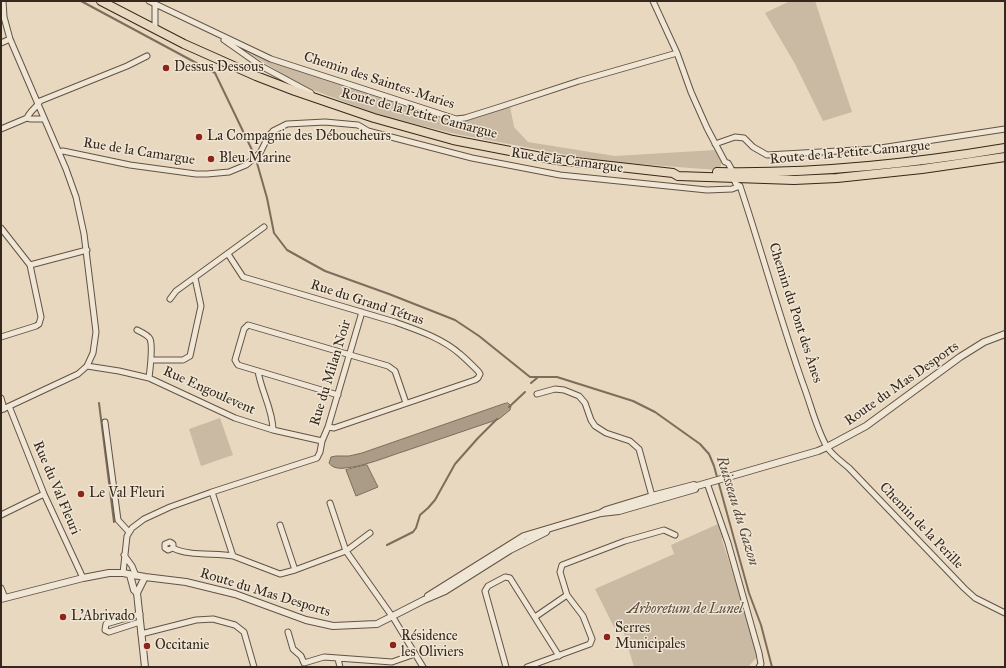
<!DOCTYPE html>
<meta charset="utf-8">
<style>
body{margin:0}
#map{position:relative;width:1006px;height:668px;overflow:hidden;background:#e8d8bf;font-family:"IM FELL Great Primer",serif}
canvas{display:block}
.frame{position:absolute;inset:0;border:2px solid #35271b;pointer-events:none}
</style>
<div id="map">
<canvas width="1006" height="668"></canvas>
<div class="frame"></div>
</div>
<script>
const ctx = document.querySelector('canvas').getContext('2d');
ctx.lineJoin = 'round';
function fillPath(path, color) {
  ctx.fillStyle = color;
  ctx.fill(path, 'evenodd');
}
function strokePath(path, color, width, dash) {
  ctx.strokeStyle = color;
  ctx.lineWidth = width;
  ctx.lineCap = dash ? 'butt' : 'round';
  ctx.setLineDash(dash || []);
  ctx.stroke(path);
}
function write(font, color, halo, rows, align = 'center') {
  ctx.font = font + ' "IM FELL Great Primer",serif';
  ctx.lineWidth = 3;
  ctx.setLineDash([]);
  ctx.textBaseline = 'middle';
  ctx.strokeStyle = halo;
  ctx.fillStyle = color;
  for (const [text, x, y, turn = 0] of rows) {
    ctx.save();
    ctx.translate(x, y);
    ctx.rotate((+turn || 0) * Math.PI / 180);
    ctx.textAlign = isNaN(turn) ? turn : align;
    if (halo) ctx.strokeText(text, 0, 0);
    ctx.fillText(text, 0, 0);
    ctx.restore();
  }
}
fillPath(new Path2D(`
 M790,1H815L852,112L823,121L795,64L765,13Z
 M233,43L284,65L373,95L433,113L448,120L455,121L510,106L514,127L528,142L615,156L715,150L721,162V166L717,170L599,161L456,134L382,116L300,85Z
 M220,418L233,455L201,466L189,429Z
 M718,524L722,537V540L736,583L757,657L749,666L747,667H634L622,627L615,629L595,589L674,554L671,545Z`), '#cabaa3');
const water = new Path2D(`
 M508,403L511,406L510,410L499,419C468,430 436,440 405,451C386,457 366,466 345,468C340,469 332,468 329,463L331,457L336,456H349L362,453L503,404Z
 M367,465L378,487L356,496L346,470Z`);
fillPath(water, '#ab9c87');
strokePath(water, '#7c6d5c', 1);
strokePath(new Path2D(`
 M81,1L215,73L253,152
 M257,163L267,198L274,233L287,250L325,271L389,294L455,320L479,336L530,377H557L633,401L655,412L700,444L709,454L714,466L749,593L761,625L772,667
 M531,383L537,378
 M99,403L114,522
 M509,407L525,392
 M387,545L413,532L416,528L420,515L428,508L435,500L455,464L478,438L497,419`), '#7c6d5c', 2);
const minor = new Path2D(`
 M149,1L271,59L456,119L465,118L500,107L579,81L677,53
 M653,1L677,53L691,92L707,128L725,162L728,163L733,172
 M155,2V29
 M224,40L261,66L311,93
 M1,43L10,39
 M27,118L31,119H44
 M1,129L27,118C30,111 37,107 40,101L127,66L147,56
 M715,144L735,137L744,138L753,147L767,155L874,149L1005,129
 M59,152L63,151L130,165L196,174H207L229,172L246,165L260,153L268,137L273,131L287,124L325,122L358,125L368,131L472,158L560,175L707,190L732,189L740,186
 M733,178L736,184L740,186C762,252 780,319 803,384C811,405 816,428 827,447C832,455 842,462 849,468L964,588L975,598L1005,613
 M1,228L30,265
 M228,254L243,277L395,322C417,330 442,338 460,354C466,359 472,365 478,371L480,374L478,378L475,380L334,428L328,427
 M170,299L176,291L264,227
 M137,330C141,332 148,335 150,339C153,346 150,370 149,378
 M1,337L36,326L39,324L41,317L30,265L87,250
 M151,360H183L190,356L201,306L195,278
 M87,366L119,371L149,378L235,418L273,430L322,441
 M258,371C261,391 273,410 273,430
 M537,394L555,389L564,390L579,396L585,403L591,420L595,426L606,433L630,441L639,449L652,496
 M338,395L238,365L235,360L244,329L248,325L388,366L395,371L406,403
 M1,398L4,409
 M9,406L44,494L83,578
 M1,410L78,374L87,366L93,353L96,332L84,234L76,197L66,169L10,39L4,17L3,1
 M105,422L118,520L129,532
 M707,483L728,543L759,653L761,664L759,667
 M212,492L233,556L280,574L295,570L346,551L370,533
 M330,503L346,551L394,619L423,667
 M1,515L44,494
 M280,525L295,570
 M173,548V544L170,542L165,544V548L168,550L173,548C187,556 216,553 233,556
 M124,555L132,566L136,576
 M123,573L127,536L132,528L144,519L170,507L212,492L317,458L320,452L322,441L328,427L362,312
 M1,588L5,598
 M140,614L106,624L105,630L109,632L140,622
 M535,617L567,595
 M288,632L293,649L301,656L304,663L324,657L392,662L415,654
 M141,634L196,620L213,619L235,625L244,632L254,667
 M338,659L340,667
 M506,667L485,591L488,586L505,577L510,578L559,656
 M527,667L590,644L592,639L583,616L567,595L560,572L562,565L625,541L664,530L675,535`);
const tertiary = new Path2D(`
 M601,513L606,510L652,496L694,485L697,486L818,451L827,447L866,426L960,357L984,342L1005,334
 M130,575L134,590L137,593
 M145,577L137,593L145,667
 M428,596L524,536L601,513L619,511L695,489
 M1,599L83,578L109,573H123L145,577L186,582L235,594L306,620L333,626L377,624L424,600L445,591L510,550L546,532L547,530`);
const primary = new Path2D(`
 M101,1L184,44L256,76L295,91L374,118L453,140L557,160L673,173L678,176L794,180L837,178L922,169L1005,157
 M717,172C814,174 910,164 1005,148`);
strokePath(minor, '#625344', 7);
strokePath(tertiary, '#625344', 8);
strokePath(primary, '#35271b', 10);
strokePath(minor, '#f0e6d5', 5);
strokePath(tertiary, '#f0e6d5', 6);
strokePath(primary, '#e8d8bf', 8);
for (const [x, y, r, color] of [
 [166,68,4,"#8f2418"],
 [199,137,4,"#8f2418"],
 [211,159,4,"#8f2418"],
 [81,494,4,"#8f2418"],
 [63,617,4,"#8f2418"],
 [607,637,4,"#8f2418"],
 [393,645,4,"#8f2418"],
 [147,646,4,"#8f2418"]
]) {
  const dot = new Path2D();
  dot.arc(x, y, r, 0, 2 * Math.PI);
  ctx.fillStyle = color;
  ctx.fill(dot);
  strokePath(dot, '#f0e6d5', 1.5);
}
write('14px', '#35271b', '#f0e6d5', [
 ["Dessus Dessous",174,68],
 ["La Compagnie des Déboucheurs",207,137],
 ["Bleu Marine",219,159],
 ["Le Val Fleuri",89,494],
 ["L'Abrivado",71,617],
 ["Serres",615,629],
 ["Municipales",615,645],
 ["Résidence",401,637],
 ["les Oliviers",401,653],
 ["Occitanie",155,646]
], 'left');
write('14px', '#35271b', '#f0e6d5', [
 ["Chemin des Saintes-Maries",379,81,18],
 ["Route de la Petite Camargue",419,114,15],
 ["Rue de la Camargue",139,152,9],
 ["Route de la Petite Camargue",850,153,-5],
 ["Rue de la Camargue",567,161,8],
 ["Rue du Grand Tétras",367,303,18],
 ["Chemin du Pont des Ânes",795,313,72],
 ["Rue du Milan Noir",331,373,-73],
 ["Route du Mas Desports",902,384,-35],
 ["Rue Engoulevent",209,391,24],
 ["Rue du Val Fleuri",56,488,67],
 ["Chemin de la Perille",921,526,46],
 ["Route du Mas Desports",265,593,17]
]);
write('italic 14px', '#5a4c3d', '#f0e6d5', [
 ["Arboretum de Lunel",685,610]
]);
write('italic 15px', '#584a3b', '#f0e6d5', [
 ["Ruisseau du Gazon",737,511,73]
]);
</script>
